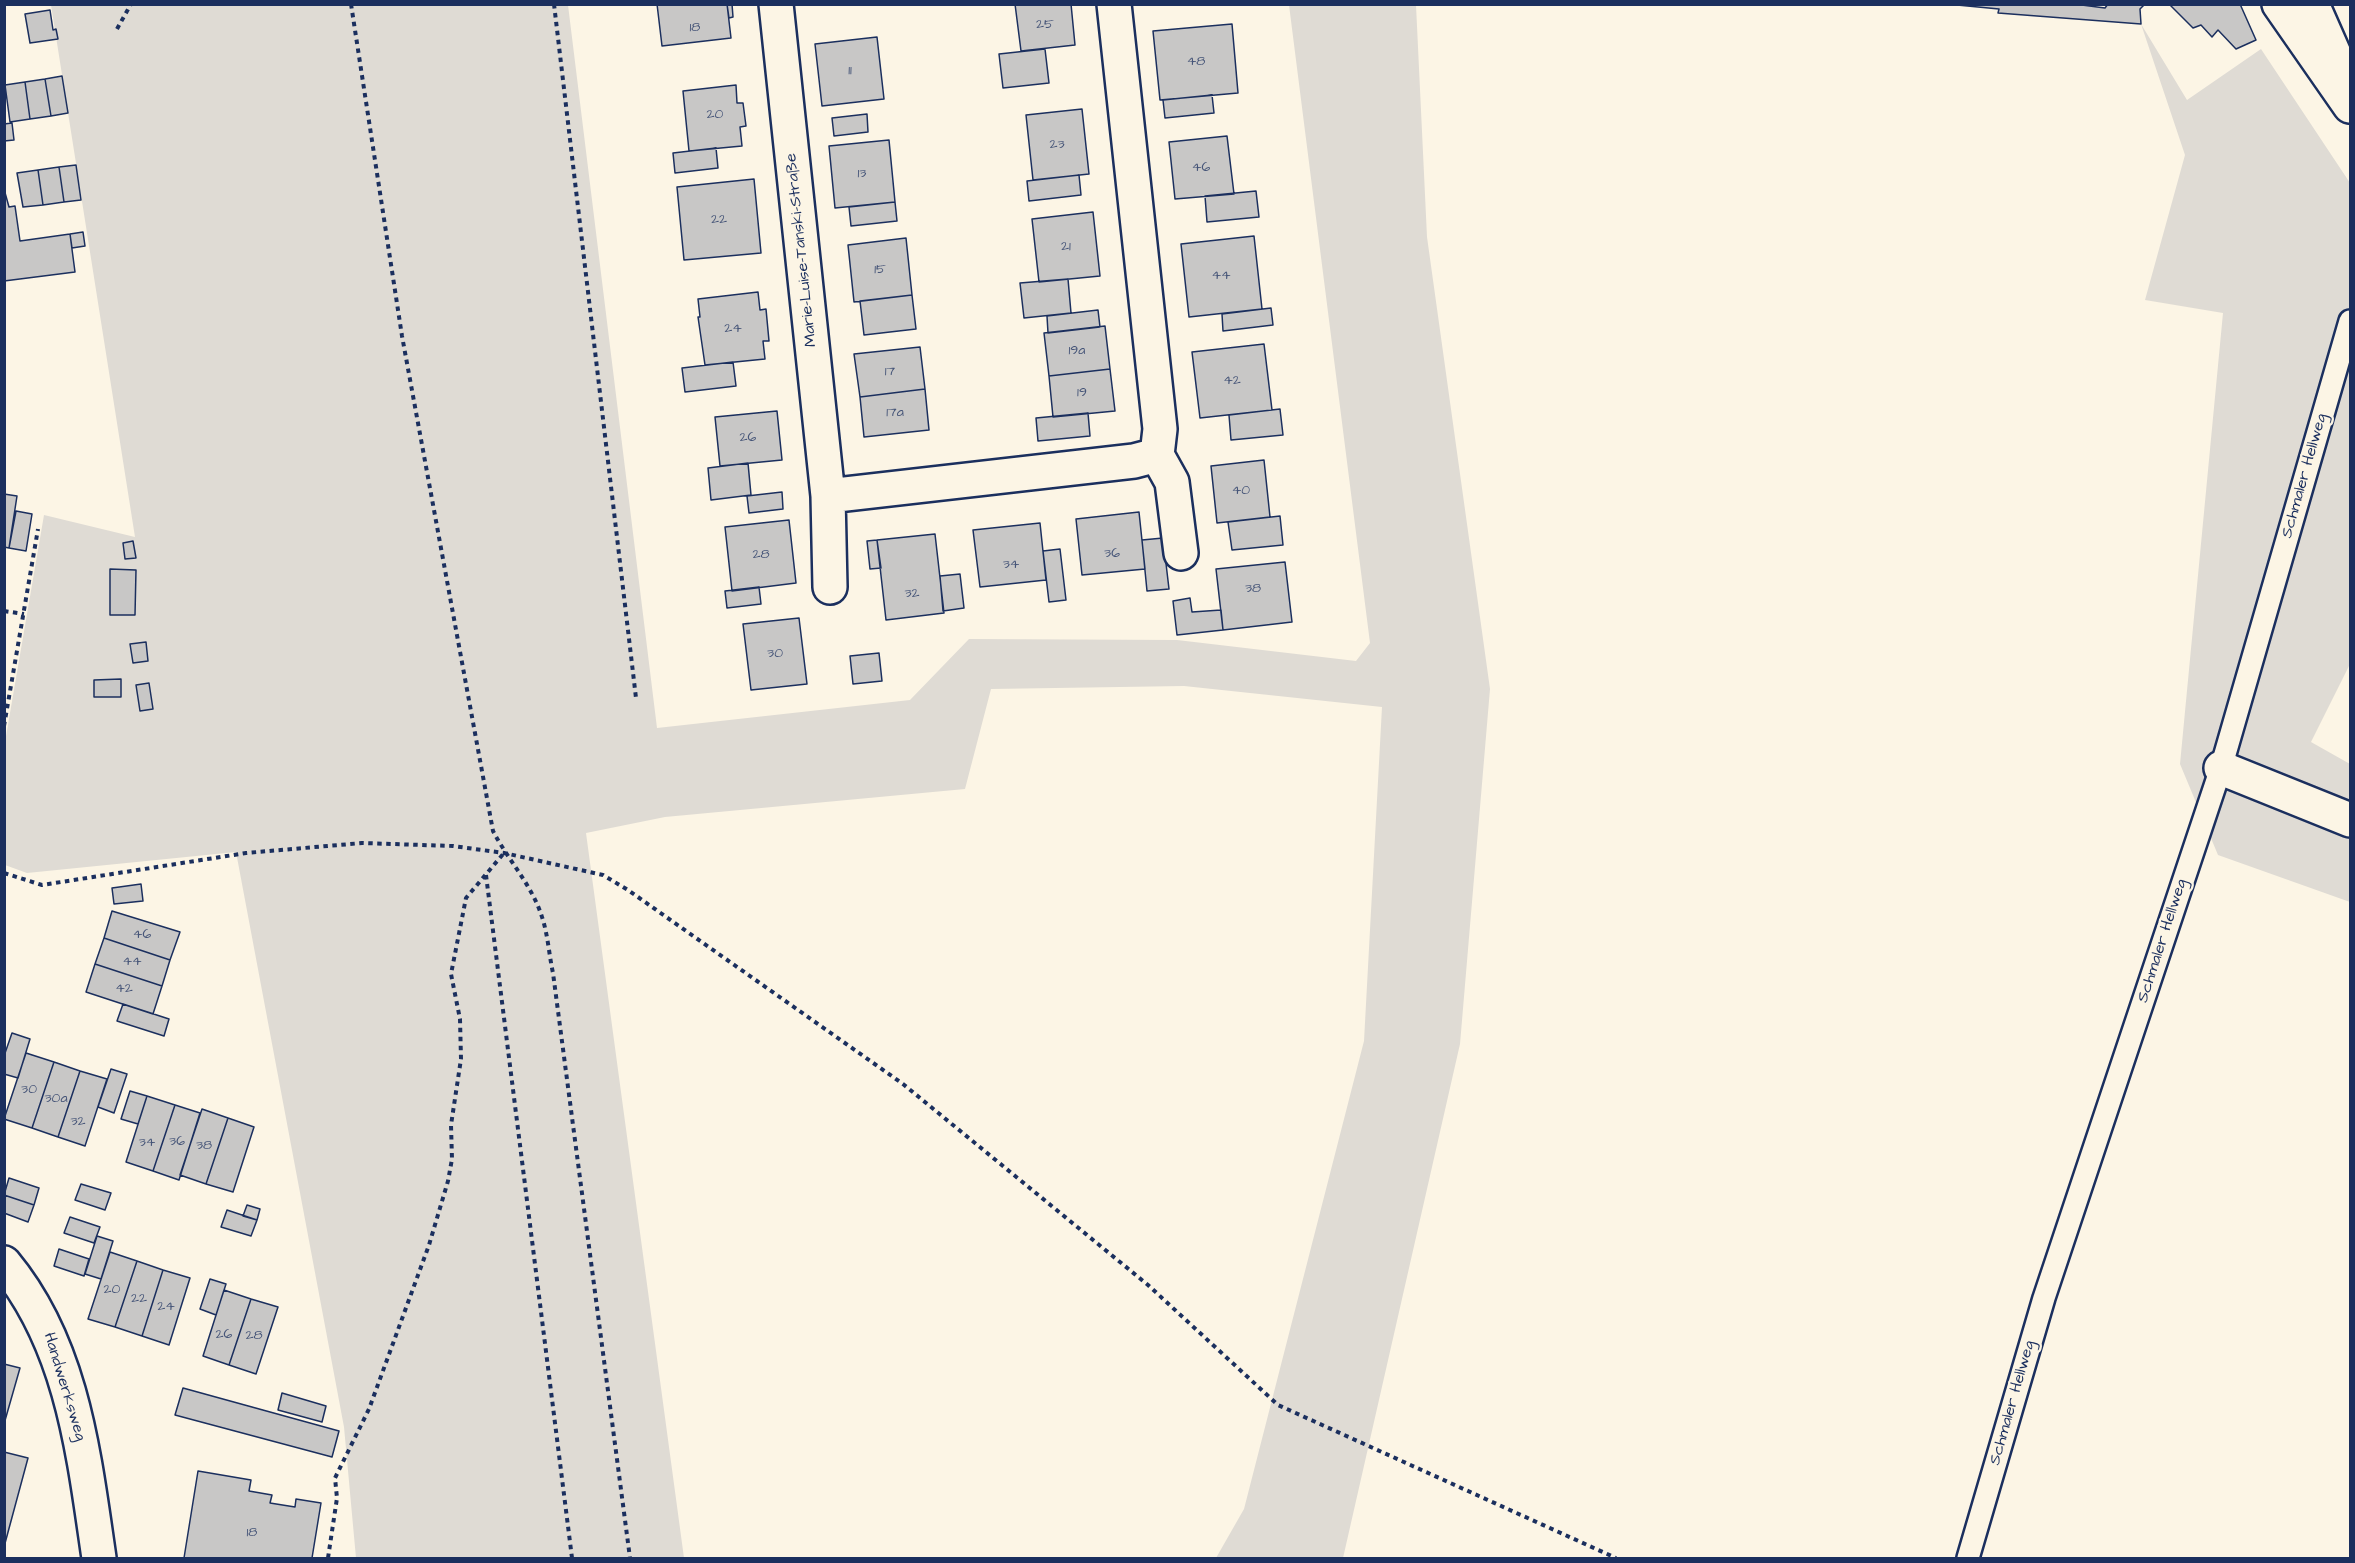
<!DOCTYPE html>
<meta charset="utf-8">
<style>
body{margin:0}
#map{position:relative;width:2355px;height:1563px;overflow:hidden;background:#fcf5e5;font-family:"Architects Daughter",sans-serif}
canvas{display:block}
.frame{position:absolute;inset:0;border:6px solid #1b2f5e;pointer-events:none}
</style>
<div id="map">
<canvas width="2355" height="1563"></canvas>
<div class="frame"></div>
</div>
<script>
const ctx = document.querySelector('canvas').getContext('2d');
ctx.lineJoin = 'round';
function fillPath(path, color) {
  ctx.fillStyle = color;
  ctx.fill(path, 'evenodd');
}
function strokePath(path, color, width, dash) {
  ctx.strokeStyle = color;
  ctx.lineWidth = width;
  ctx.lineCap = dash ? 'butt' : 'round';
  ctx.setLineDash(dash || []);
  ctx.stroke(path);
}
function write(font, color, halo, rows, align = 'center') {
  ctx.font = font + ' "Architects Daughter",sans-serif';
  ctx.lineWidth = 4.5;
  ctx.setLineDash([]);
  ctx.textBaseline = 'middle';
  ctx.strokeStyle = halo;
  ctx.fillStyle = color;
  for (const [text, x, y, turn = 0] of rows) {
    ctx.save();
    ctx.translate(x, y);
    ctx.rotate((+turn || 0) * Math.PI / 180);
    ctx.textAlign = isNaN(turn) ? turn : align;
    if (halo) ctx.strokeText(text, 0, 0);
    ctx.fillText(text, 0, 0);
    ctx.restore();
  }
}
fillPath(new Path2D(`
 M51,5H568L657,728L910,700L969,639L1177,640L1356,661L1370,643L1289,5H1416L1427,237L1490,689L1460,1044L1343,1558H1216L1244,1509L1364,1041L1382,707L1184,686L991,689L965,789L665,817L586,833L684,1558H356L344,1427L236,852L27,873L5,865V742L44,515L135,537Z
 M2141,24L2187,100L2261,49L2350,183V664L2311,742L2350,764V902L2218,855L2180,764L2223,313L2145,300L2185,155Z`), '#dfdbd4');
const building = new Path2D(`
 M657,4H727L731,38L662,46Z
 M727,4H732L733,17L729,18Z
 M1015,4H1071L1075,45L1021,51Z
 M2074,4L2105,8L2108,4H2145L2140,9L2141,24L1998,13L1999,9L1957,5Z
 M2169,4H2240L2256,40L2236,49L2218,30L2212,37L2201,25L2193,28Z
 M50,10L53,30L56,29L58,39L30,43L25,14Z
 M1232,24L1238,93L1160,100L1153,31Z
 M877,37L884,99L822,106L815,44Z
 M1045,49L1049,83L1003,88L999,54Z
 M62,76L68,113L51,116L45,79Z
 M45,79L51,116L30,119L25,82Z
 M25,82L30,119L10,122L5,85Z
 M736,85L737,103H743L746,126L740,127L742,146L689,151L683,91Z
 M1212,95L1214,113L1165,118L1163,100Z
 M1082,109L1089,174L1033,180L1026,115Z
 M867,114L868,132L834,136L832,118Z
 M12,123L14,140L4,141V124Z
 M1227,136L1234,194L1175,199L1169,142Z
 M889,140L895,202L835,208L829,146Z
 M716,148L718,168L675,173L673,153Z
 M76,165L81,200L64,202L59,167Z
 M59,167L64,202L43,205L38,170Z
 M38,170L43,205L23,207L17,173Z
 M1079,175L1081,195L1029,201L1027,181Z
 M754,179L761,253L684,260L677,187Z
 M4,189L9,207L15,206L20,241L70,234L75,272L4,281Z
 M1256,191L1259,217L1207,222L1205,196Z
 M895,202L897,221L851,226L849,207Z
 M1093,212L1100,276L1039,282L1032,219Z
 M83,232L85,246L72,248L70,234Z
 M1254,236L1262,309L1189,317L1181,244Z
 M906,238L912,295L854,302L848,245Z
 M1068,279L1071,313L1024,318L1020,283Z
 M758,292L760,310L766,309L769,341H763L765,359L705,365L698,317H700L698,299Z
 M912,295L916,329L864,335L860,301Z
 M1271,308L1273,325L1223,331L1222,314Z
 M1098,310L1100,327L1048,333L1047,316Z
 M1105,326L1110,369L1049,376L1044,333Z
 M1264,344L1272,410L1200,418L1192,352Z
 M920,347L925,389L860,397L854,354Z
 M733,362L736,386L685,392L682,368Z
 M1110,369L1115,411L1053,417L1049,376Z
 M925,389L929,430L864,437L860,397Z
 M1280,409L1283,435L1231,440L1229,415Z
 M777,411L782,460L720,466L715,417Z
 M1088,413L1090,436L1038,441L1036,418Z
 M1264,460L1270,517L1217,523L1211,466Z
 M748,463L751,495L711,500L708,468Z
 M782,492L783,509L749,513L747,496Z
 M4,494L17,496L9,548L4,547Z
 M16,511L32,514L26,551L9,548Z
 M1139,512L1145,569L1082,575L1076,519Z
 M1280,516L1283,545L1232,550L1228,522Z
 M789,520L796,583L732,591L725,527Z
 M1040,523L1046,580L980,587L973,530Z
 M935,534L944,613L886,620L877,540Z
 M1163,538L1169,589L1147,591L1142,540Z
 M877,540L881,568L870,569L867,541Z
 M133,541L136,558L125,559L123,543Z
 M1060,549L1066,600L1049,602L1043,551Z
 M1285,562L1292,622L1223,630L1216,569Z
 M110,569L136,570L135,615H110Z
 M960,574L964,608L943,611L940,576Z
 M759,587L761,604L727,608L725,591Z
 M1190,598L1192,612L1221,610L1223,630L1177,635L1173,601Z
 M799,618L807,684L751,690L743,624Z
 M146,642L148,661L133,663L130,644Z
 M879,653L882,681L853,684L850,656Z
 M121,679V697H94V680Z
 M149,683L153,709L140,711L136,685Z
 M141,884L143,901L114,904L112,888Z
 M112,911L180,932L170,960L104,938Z
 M104,938L170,960L162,986L95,964Z
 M95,964L162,986L153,1014L86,992Z
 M123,1004L169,1019L164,1036L117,1021Z
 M12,1033L30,1039L18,1078L4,1074V1056Z
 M26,1053L54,1062L32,1128L4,1119Z
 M54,1062L80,1071L58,1137L32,1128Z
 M111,1069L127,1074L114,1113L98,1107Z
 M80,1071L107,1079L85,1146L58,1137Z
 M130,1091L147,1096L138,1124L121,1119Z
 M147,1096L175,1105L153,1171L126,1162Z
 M175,1105L200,1113L179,1180L153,1171Z
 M202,1109L228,1118L206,1184L180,1175Z
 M228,1118L254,1127L233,1192L206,1184Z
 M9,1178L39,1188L34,1205L4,1195Z
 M81,1184L111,1193L105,1210L75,1200Z
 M4,1195L34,1205L28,1222L4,1213Z
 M247,1205L260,1209L257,1220L243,1216Z
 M227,1210L257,1220L251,1236L221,1227Z
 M70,1217L100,1227L94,1243L64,1233Z
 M97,1236L113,1241L101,1279L85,1274Z
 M59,1249L89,1259L84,1276L54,1266Z
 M110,1252L137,1261L115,1327L88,1319Z
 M137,1261L163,1270L142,1336L115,1327Z
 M163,1270L190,1278L169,1345L142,1336Z
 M210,1279L226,1284L216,1315L200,1309Z
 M224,1290L251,1299L229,1365L203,1356Z
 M251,1299L278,1307L256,1374L229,1365Z
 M4,1364L20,1368L4,1424Z
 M183,1388L339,1431L332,1457L175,1415Z
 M282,1393L326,1406L322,1422L278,1410Z
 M4,1452L28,1458L4,1547Z
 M198,1471L251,1480L249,1491L272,1495L270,1503L295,1507L296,1499L321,1503L312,1558H184Z`);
fillPath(building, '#c8c7c6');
strokePath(building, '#1b2f5e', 1.5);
const lane = new Path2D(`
 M1968,1558L2044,1298L2221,768L2350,321`);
const street = new Path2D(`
 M776,4L828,496L1134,461L1157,455L1160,429L1114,4
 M1157,455L1172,482L1181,553
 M828,496L830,587
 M2221,768L2350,820
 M4,1263C73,1346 84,1456 99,1558`);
const secondary = new Path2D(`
 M2279,4L2350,106
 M2312,4L2338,63`);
strokePath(lane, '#1b2f5e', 26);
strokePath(street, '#1b2f5e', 38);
strokePath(secondary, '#1b2f5e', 38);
strokePath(new Path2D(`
 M351,4L402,336L493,831C508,860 532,885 542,917C548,935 549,955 553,973L630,1558
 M554,4L636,698
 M117,29L131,4
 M4,611L24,614
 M4,726L38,529
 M4,873L42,885L246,853L362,843L453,846L504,853L603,875L628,890L903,1084L1148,1285L1278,1405L1616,1558
 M486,875L572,1558
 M328,1558L337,1498L335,1478L369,1409L429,1245L448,1181L452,1159L451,1125L461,1059L460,1019L451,974L466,898L504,853`), '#1b2f5e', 4, [4.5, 4.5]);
strokePath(lane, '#fcf5e5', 21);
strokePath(street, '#fcf5e5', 33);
strokePath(secondary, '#fcf5e5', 33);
write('14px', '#465578', null, [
 ["25",1045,25],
 ["18",695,28],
 ["48",1196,62],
 ["11",850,71],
 ["20",715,115],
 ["23",1057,145],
 ["46",1201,168],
 ["13",862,174],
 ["22",719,220],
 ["21",1066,247],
 ["15",880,270],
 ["44",1221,276],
 ["24",733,329],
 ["19a",1077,351],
 ["17",890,372],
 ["42",1232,381],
 ["19",1082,393],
 ["17a",895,413],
 ["26",748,438],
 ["40",1241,491],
 ["36",1112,554],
 ["28",761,555],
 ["34",1011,565],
 ["38",1253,589],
 ["32",912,594],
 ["30",775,654],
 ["46",142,935],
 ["44",132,962],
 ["42",124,989],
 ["30",29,1090],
 ["30a",56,1099],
 ["32",78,1122],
 ["36",177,1142],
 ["34",147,1143],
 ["38",204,1146],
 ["20",112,1290],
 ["22",139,1299],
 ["24",166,1307],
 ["26",224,1335],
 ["28",254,1336],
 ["18",252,1533]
]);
write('16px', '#1b2f5e', '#fcf5e5', [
 ["Marie-Luise-Tanski-Straße",802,250,-96],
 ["Schmaler Hellweg",2305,476,-74],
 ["Schmaler Hellweg",2163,941,-72],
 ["Handwerksweg",64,1387,73],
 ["Schmaler Hellweg",2013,1403,-74]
]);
</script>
